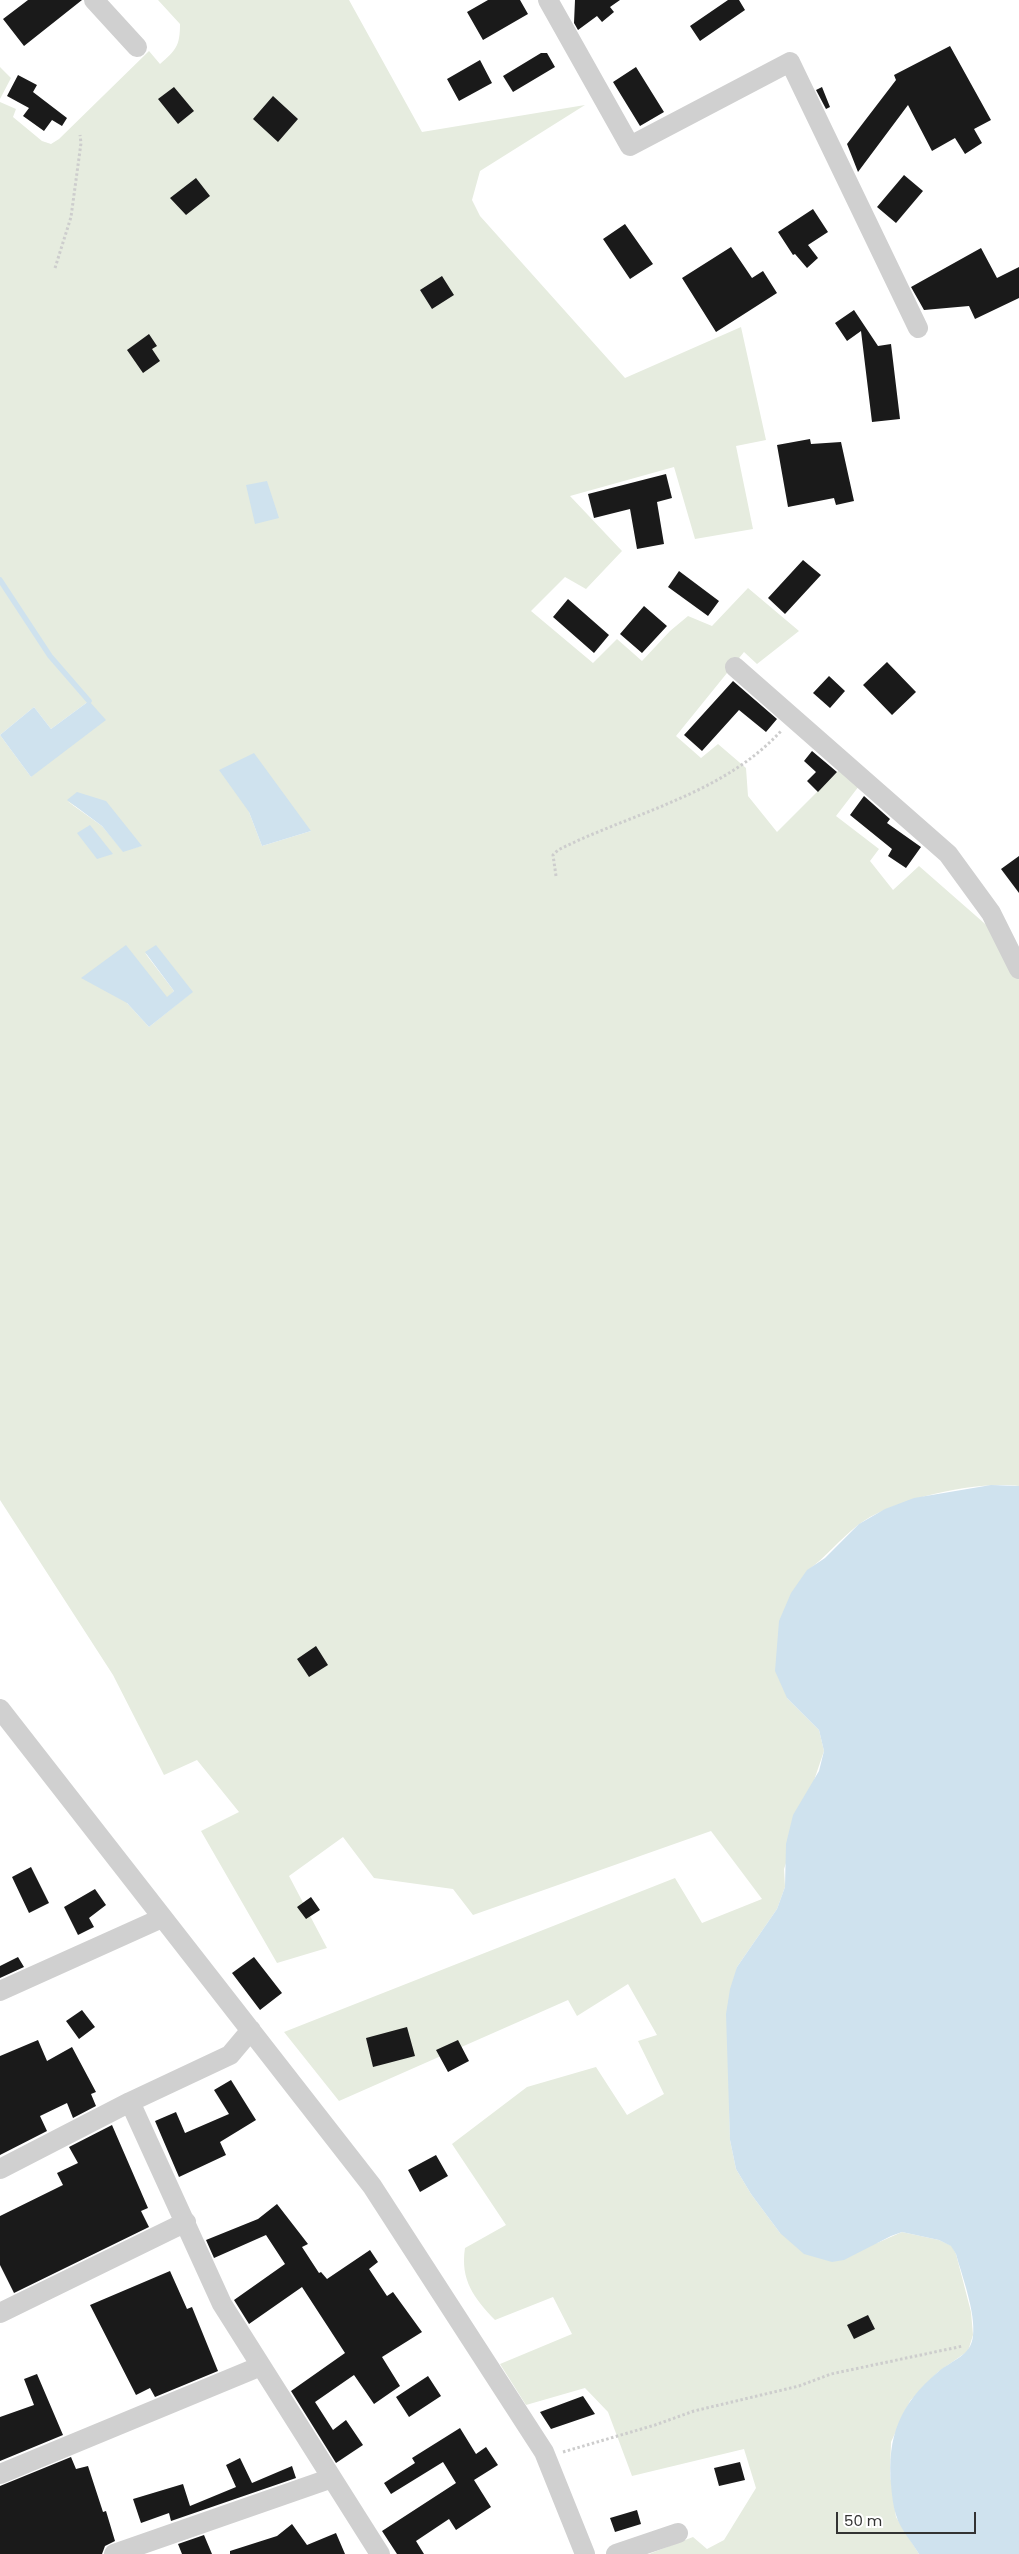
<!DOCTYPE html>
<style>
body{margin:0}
#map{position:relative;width:1019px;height:2554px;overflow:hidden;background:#fff;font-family:Poppins,sans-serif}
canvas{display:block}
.scale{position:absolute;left:836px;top:2512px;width:140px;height:22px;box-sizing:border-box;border:2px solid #333;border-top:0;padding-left:6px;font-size:15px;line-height:18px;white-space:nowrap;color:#333;-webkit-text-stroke:4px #fff;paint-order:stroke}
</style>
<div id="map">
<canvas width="1019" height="2554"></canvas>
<div class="scale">50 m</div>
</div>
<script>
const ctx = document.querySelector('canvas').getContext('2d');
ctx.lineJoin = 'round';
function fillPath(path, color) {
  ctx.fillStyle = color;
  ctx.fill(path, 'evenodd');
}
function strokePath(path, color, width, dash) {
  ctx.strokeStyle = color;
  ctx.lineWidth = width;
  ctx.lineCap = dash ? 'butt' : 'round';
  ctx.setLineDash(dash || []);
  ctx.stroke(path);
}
fillPath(new Path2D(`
 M158,0H349L422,132L585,105L480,171L472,200L480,216L625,378L741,327L766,440L736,446L753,529L695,539L674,467L570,496L622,551L586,589L565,577L531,611L593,663L617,639L642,661L670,631L688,616L712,626L748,588L799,631L757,664L744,652L676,736L701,758L718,744L746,768L748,796L777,832L842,767L859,786L836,816L879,849L870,861L893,890L919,866L1008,944L1019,961V1486C978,1480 891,1499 858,1525C840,1539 826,1557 807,1571L787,1698L819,1730L824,1751L784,1869L785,1887L777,1909L737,1967L728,2038L730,2140L736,2169L751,2194L780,2233L877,2243L902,2232L939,2240L952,2246L956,2254L971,2312L973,2335L968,2351L938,2372L910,2401L891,2442L890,2474L896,2517L919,2554H649L693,2537L707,2549L724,2540L756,2488L744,2449L632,2476L608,2412L585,2388L526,2405L500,2364L572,2334L553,2297L495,2320C474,2298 460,2280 465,2248L506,2225L452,2144L527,2087L596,2067L627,2115L664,2094L638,2041L657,2035L628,1984L577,2016L568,2000L339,2101L284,2032L675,1878L702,1923L762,1899L711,1831L473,1915L453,1889L374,1878L343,1837L289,1876L327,1948L277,1963L201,1831L239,1812L197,1760L164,1775L113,1675L0,1500V735L31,777L89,701L51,729L34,707L0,735V102L16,109L13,117L42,141L51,144L59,139L149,51L160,64C176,50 180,46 180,24ZM67,801L141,846L123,851L102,826ZM249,812L311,831L262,846ZM145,953L192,992L149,1027L127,1003L167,998L174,991Z
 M0,67L11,78L0,99Z`), '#e6ecdf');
fillPath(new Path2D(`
 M267,481L279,518L255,524L246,485Z
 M89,701L106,720L31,777L0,735L34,707L51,729Z
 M254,753L311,831L262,846L249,812L219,770Z
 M77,792L106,801L142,846L123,852L102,826L67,800Z
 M90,825L113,854L97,859L77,833Z
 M126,945L167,997L174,991L145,952L156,945L193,992L149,1027L127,1003L81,978Z
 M991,1485L1019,1486V2554H919C912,2542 900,2529 896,2515C893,2506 892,2495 891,2485C887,2436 900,2404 938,2372C952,2360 971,2356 973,2336C976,2313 962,2276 956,2254L951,2246L939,2240L902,2232L891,2236L844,2260L832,2262L804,2254L780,2233L751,2194L736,2169L730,2140L726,2014L730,1989L737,1967L777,1909L785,1887L786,1844L793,1815L819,1771L824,1751L819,1730L787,1698L775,1671L779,1621L791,1593L807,1570L825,1558L859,1524L885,1509L914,1498Z`), '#cfe2ee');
strokePath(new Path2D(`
 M0,580L50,656L89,701`), '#cfe2ee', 5.5);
fillPath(new Path2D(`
 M28,0H82L24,46L3,19Z
 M488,0H520L528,14L483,40L467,12Z
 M575,0H620L610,7L614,12L602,22L597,16L578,30L574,23Z
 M728,0H739L745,10L700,41L690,26Z
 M950,46L991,120L974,129L982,143L965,154L955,138L932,151L908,105L858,172L847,144L896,80L894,75Z
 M541,53H547L555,67L513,92L503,76Z
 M480,60L492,83L459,101L447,79Z
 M636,67L664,112L640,126L613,82Z
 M18,75L37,85L33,92L67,118L62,126L52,120L44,131L23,116L29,108L7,96Z
 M174,87L194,111L178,124L158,99Z
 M822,87L830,107L826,109L816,90Z
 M273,96L298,119L278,142L253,119Z
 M904,175L923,191L896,223L877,207Z
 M196,178L210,196L186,215L170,198Z
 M813,209L828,232L808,245L818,258L807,268L795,254L793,255L778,232Z
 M625,224L653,264L630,279L603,239Z
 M731,247L752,278L763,271L777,293L716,332L682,278Z
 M981,248L997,278L1019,267V298L975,319L969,306L924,310L911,287Z
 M442,276L454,295L432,309L420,290Z
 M854,310L878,346L891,344L900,419L872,422L861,331L847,341L835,323Z
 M149,334L157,346L152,349L160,361L143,373L127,350Z
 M810,439L811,444L841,442L854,501L836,505L834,498L788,507L777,445Z
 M666,474L672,498L657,502L664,544L637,549L630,509L594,518L588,494Z
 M803,560L821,575L785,614L768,598Z
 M679,571L719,601L708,616L668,587Z
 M568,599L609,635L594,653L553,617Z
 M644,606L667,626L642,653L620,634Z
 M887,662L916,692L892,715L863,685Z
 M829,676L845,691L830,708L813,693Z
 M733,681L777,719L766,732L739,710L702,751L684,735Z
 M812,751L837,772L818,792L807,781L816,772L804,761Z
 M864,796L890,819L887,823L921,847L906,868L888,856L892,849L850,815Z
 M1019,856V893L1001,869Z
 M316,1646L328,1665L309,1677L297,1659Z
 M31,1867L49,1903L29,1913L12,1877Z
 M95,1889L106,1905L89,1918L94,1927L78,1935L64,1907Z
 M311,1897L320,1910L306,1919L297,1907Z
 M18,1957L24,1967L0,1978V1966Z
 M254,1957L282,1993L260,2010L232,1973Z
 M82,2010L95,2027L79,2039L66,2021Z
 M407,2027L415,2056L373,2067L366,2038Z
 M38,2040L47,2061L72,2047L96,2092L91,2094L96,2106L73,2118L67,2103L40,2116L47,2131L0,2155V2056Z
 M458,2040L469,2061L448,2072L436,2050Z
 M231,2080L256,2120L220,2142L226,2155L179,2177L155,2121L176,2112L185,2133L229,2114L214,2090Z
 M112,2125L148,2208L141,2211L149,2227L14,2293L0,2265V2216L63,2185L57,2173L78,2163L69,2147Z
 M436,2155L448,2176L420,2192L408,2170Z
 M277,2204L308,2244L302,2247L319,2273L321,2272L327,2279L370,2250L378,2262L369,2269L387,2296L393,2292L422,2332L382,2357L400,2386L374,2404L354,2375L315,2402L333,2430L346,2420L363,2445L336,2463L291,2391L345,2353L302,2287L249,2324L234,2300L285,2264L266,2235L214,2258L206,2240L258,2219Z
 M170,2271L187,2309L192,2307L218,2371L155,2397L150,2388L136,2395L90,2305Z
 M868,2315L875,2329L854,2339L847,2325Z
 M37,2374L63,2435L0,2461V2417L34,2405L24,2379Z
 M428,2376L441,2396L409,2417L396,2397Z
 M583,2396L595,2414L551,2429L540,2412Z
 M460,2428L476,2454L486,2447L498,2465L474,2480L491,2507L456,2530L449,2519L416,2541L424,2554H397L382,2531L456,2483L443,2462L391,2494L384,2483L415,2463L412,2458Z
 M71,2457L76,2469L88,2466L103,2512L106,2511L115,2541L105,2546L102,2554H0V2486Z
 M240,2458L252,2483L292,2466L296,2478L171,2521L169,2513L141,2523L133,2499L183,2484L190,2506L236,2487L226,2465Z
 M740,2462L745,2480L719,2486L714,2468Z
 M637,2510L641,2524L615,2532L610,2518Z
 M292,2524L307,2545L336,2533L345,2554H230V2551L277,2536Z
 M204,2535L212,2554H182L178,2544Z`), '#1a1a1a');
strokePath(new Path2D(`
 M55,268L71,217L81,143L80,135
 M556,876L553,855L558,850C634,812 722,795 781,731
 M563,2452L655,2425L694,2411L799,2386L831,2374L963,2346`), '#cdcdcd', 3, [2.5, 2.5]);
strokePath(new Path2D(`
 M94,0L137,47
 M548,0L630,146L790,62L918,328
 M735,667L948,854L991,913L1019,969
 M0,1709L372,2186L544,2452L585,2554
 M0,1991L162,1918
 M130,2102L222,2304L380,2554
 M0,2169L130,2102L230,2055L251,2030
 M0,2313L186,2222
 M0,2474L261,2366
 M114,2554L332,2478
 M616,2554L678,2533`), '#d0d0d0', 20);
</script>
